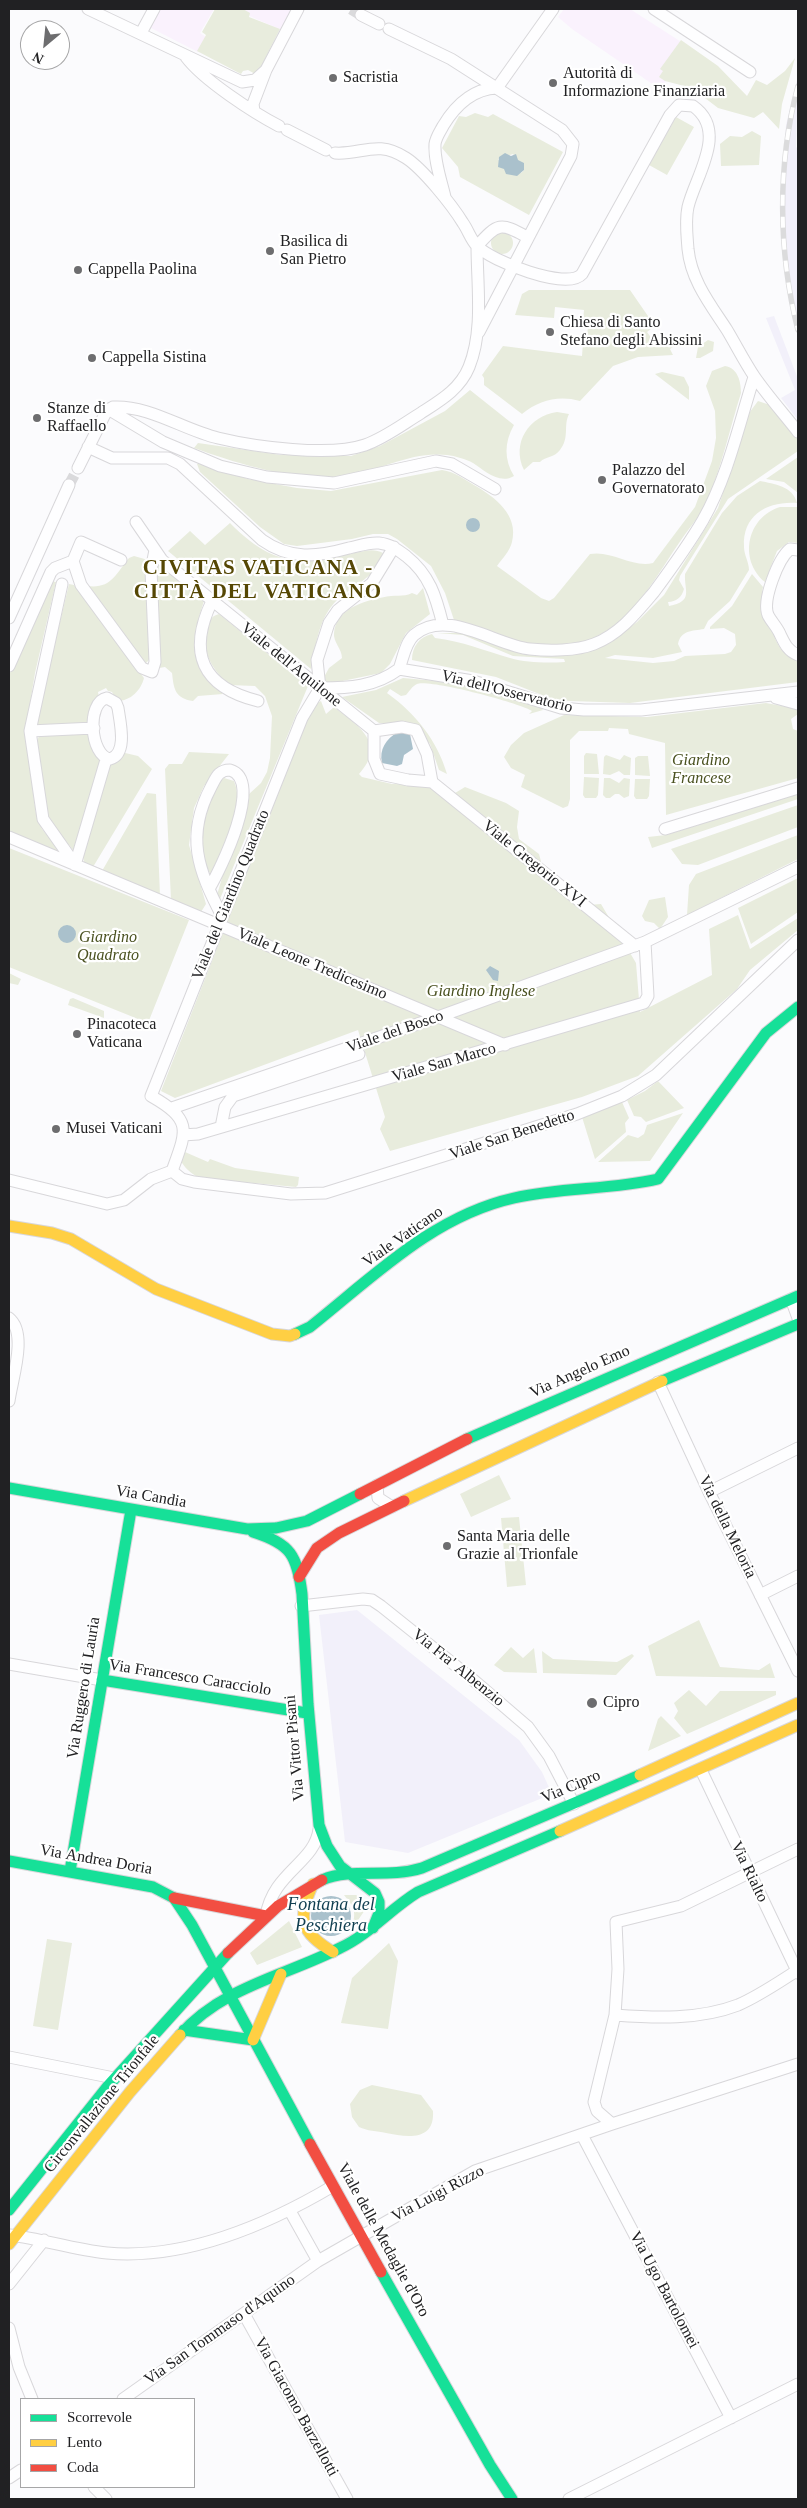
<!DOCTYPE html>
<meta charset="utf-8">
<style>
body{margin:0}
#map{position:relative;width:807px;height:2508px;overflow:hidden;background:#fbfbfd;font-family:Georgia,serif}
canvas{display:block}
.frame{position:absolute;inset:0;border:10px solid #212123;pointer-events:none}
.legend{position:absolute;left:20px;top:2398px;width:175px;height:90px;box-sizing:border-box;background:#fff;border:1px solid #a6a6a7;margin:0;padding:6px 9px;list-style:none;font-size:15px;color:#212123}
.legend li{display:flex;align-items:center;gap:10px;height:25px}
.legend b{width:25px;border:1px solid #a6a6a7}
.north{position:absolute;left:20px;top:20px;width:50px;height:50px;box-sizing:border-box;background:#fff;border:1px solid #a6a6a7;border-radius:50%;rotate:208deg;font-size:14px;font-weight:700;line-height:20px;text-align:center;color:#212123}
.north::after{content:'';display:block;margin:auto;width:18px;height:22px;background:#6d6d6f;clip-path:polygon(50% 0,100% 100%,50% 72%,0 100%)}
</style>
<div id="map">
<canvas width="807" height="2508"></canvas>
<div class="frame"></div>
<ul class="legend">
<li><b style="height:6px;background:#16e098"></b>Scorrevole</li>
<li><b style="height:6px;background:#ffcf43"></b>Lento</li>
<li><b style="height:6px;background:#f24e42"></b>Coda</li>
</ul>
<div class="north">N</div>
</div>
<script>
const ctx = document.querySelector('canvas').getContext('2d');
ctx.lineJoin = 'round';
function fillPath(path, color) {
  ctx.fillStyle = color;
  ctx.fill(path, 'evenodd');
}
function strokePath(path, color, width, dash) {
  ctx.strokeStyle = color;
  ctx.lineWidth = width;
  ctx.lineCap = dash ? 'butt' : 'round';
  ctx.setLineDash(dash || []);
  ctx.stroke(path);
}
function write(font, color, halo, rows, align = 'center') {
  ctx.font = font + ' Georgia,serif';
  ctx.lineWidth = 4.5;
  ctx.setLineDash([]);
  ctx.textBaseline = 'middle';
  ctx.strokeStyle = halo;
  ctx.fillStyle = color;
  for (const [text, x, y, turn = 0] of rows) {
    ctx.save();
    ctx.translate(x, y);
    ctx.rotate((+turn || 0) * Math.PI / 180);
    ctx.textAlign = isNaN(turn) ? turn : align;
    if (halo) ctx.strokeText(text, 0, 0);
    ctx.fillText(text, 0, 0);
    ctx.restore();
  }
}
fillPath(new Path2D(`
 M798,76L796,147L798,149V338L788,290L780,205L786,125Z
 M774,316L798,379V420L781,398L795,390L766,318Z
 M357,1610L519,1740L542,1772L552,1794L408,1853L345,1842L319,1615Z`), '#f2f0fa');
fillPath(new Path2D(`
 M160,9H214L200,33L206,37L198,52L149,27Z
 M234,9H296L281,30Z
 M564,9H630L686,45L661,90L572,29L558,17Z`), '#faf2fd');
fillPath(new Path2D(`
 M215,9H243L250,13L249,17L280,29L257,75L248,70L243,71L241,74L197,51L206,35L202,32Z
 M681,40L718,66L747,96L756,80L767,85L785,71L795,58L782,104L779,129L763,112L754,118L718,108L692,88L665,81L659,77L663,71L660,69Z
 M475,113L488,117L493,114L563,152L529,215L460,177L458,167L442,148L459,116L466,117ZM513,154L524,170L521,173L508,174L498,159Z
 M676,117L694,127L667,175L649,165Z
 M752,131L761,136L759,165L721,166L720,144L730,136L742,137Z
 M491 243a11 11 0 1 1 22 0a11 11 0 1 1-22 0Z
 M529,290H630L650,319L645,321L651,329L647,332L656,344L662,346L676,337L685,339L670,349L673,355L638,357L613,366L580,401C559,395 539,400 522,414L484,385V378L482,375L503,346L582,356L583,342H587L588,323L583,322L584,310L555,307L554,318L515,315L522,294Z
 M708,340L714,342L713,351L700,358H696L698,347Z
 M725,366C738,368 741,382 741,393C730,428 722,465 708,499C701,515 689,528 679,543C652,583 626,633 575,644C532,652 493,634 454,620L445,593L431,566L397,539L388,534H373L352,539L297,546L284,544L260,527L200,472L197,464L199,463L248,479L297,488L331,491L442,470C455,472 464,479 474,485C495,497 519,515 512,542C510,551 502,559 497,566L541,598L549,601L554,598L590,554C612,550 632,568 653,563L695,507L712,461L716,438L715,411L706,386L712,371Z
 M662,372L684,377L689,387V400L655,374Z
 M470,390L514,425C504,442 504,460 514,476C499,485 484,470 473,463C466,459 455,456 447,455C411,451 382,470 347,476C300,483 238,464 194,448L198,443L281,455L351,456L380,446L445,411Z
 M758,401L767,404L771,403L798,439V451L728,499L680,576L679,580L684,589C682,597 676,602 668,602L669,606C694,601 684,591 685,574L722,513L737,496L760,481C774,484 793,486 797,503C769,501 742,514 744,547C744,555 749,562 749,570L730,601L708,621L704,629C692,631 681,630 678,644L682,652L653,658L615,655L605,658L653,663L674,661L685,656L725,654L731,652L736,645L735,634L724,628L710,629V627L732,606L752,574L763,587C761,602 758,618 772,628C776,644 782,655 798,660V682L630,703L570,701L552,699L496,677L412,660C412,647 419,637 432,634L435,638C462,641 485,651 510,658C527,663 548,663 565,662L564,659L513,656L463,635L437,633H463L518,652L614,639L637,622L664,595L718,508L749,413Z
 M557,412L569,414C563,426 570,437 560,450C554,458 546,456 540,462H533L524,470C511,443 529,416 557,412Z
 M798,457V493L784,482L766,479Z
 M780,507H798V543L789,542L777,551L765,582C738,560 747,517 780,507Z
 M230,523C270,563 295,567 349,554C360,552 373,547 383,553C376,581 347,586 331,607C318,624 315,649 311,669L168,551L190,531L205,545Z
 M134,556L148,560L149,660L145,664L87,586C111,589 115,575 129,558Z
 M159,565L204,601C191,640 188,666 223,694L198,696L193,701C175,698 174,690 172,673L165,667L159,668L155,568Z
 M51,581L56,582L35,673L25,734L36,814L42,829L59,850L58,853L9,832V675Z
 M69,584L74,585L144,678C141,690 131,701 117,701L112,692L108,691L106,688L98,692L99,697L89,723L38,725L36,722Z
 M423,588L430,614L406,633L390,664L381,673L328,684L323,679L329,668L342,658C342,649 333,642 334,633C336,607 369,599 391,596C399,595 405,597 412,593L417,595Z
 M219,614L308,686L220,899L217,895L224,871L244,822L248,795L261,783L267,772L270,758L272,716L265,696L255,686L229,685C212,669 201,652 207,629C209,621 211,616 219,614Z
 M403,678L459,683L540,706L543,710L529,714L532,711C520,703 429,679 417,684C412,686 409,692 406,695L401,696L390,689L387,693C416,714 437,740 447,774L439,770L430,744L413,723H379L342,697L376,690Z
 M321,701L326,714L334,707C357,725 388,743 359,774L362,777L392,784L441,785L455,793L465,787L506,803L519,811L517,827L519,839L539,854L546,880L589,905L601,904L636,963L640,1012L712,975L709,929L738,915L750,949L798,918V930L750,970L737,989L638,1076L582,1097L390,1151L380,1129L385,1117L358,1030L175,1098L161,1091L306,721L316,704Z
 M766,703L798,709V714L791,719L793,729L798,731V778L666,815L665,743L629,734L628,729L609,728L608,731H579L570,740V799L568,806L563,808L521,787L525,775L511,768L504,757L511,745L524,733L564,715L647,717Z
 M90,733L101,757L76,849L73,850L49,820L46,811L37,741L39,736Z
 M121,752L138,756L152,769L93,867L84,862L83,857L110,763Z
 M189,752L229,754L204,786L194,808L189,845L206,904L201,912L171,900L165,769L169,764H182Z
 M586,753L597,754L599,774H584V756Z
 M606,755L620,760L624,755L631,758L630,775H624L619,771L610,775L603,774L604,757Z
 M638,756H648L650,776L635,775V758Z
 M584,777L599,778L598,795L596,798H585L583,795Z
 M224,778L234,781C246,810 224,846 213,873H210C201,856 199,827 205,808C208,799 215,790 220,781Z
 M604,778H610L619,783L624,778L630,779L629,796L624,798L619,794H615L610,798H606L603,795Z
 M635,779H650L649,796L647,799H636L634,796Z
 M147,793L156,794L160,896L102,871Z
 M798,794V799L652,848L648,837L666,835Z
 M798,805V827L698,865L682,864L671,849Z
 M798,835V859L687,915L689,885L696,874Z
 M9,848L189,920L148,1023L9,967Z
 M798,878V912L751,944L738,908Z
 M665,897L668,917L660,929L654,923L645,921L642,916L649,900Z
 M9,973L21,979L18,985L9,983Z
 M73,998L104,1011V1018L68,1005L70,999Z
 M658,1081L684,1108L646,1122L641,1117L634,1116L627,1100L645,1091Z
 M622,1102L629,1118L625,1123L626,1132L595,1159L582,1117Z
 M683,1113L650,1161L598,1162L628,1135L638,1138L644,1134L647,1125Z
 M185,1152L208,1162L210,1159L235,1168L299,1177L298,1185L296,1187L199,1178C191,1173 184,1168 180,1159Z
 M499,1475L511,1499L471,1517L460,1494Z
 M519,1517L526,1585L507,1587L501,1518Z
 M699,1620L720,1667L759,1670L770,1663L775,1678L656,1676L648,1646Z
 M511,1647L523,1658L534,1648L537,1673L504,1672L494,1665Z
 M542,1651L553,1659L617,1662L632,1654L634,1656L616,1675L543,1673Z
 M689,1690L706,1706L720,1691H776V1695L687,1734L674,1718L678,1711L674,1703Z
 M661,1716L681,1736L648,1751L658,1719Z
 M344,1895H356L364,1900L365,1910L356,1923H353C357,1909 351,1904 344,1895Z
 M289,1921L302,1947L257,1965L250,1953Z
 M47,1939L72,1943L58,2030L33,2026Z
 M389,1943L398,1961L388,2029L341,2023L352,1978Z
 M372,2085L421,2095L433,2111C435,2142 406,2137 386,2133C377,2131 367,2131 359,2127L352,2117L350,2104L360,2090Z`), '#e8ecdd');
fillPath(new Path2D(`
 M505,153L511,156L516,154L518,160L524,163V170L517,176L506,174L504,169L498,167L499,157Z
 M466 525a7 7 0 1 1 14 0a7 7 0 1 1-14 0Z
 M398,732L410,734L413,749L404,755L402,764L397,766L382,763C379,749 386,739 398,732Z
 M58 934a9 9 0 1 1 18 0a9 9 0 1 1-18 0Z
 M490,966L499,971L498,981L493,980L486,970Z
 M311 1916a20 20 0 1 1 40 0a20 20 0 1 1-40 0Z`), '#aac1cc');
strokePath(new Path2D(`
 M351,9L361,15
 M69,485L78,468`), '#dadadc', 11, [11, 5.5]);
const street = new Path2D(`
 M88,9L242,82L255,80L266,70
 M654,9L750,72
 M361,15L379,24
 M389,29L451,59L562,130L573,144L571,156L479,332
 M141,33L154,9
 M186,57C203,80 254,113 279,126
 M497,88L553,9
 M254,111L253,104L266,70L298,9
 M287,130L326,150
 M335,153C362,155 377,139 406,158C423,169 452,205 463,223C468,230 471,240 477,246C491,261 567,291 582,274L670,115L679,105L693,106C729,131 695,177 688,207C685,221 687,235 688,249C691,280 710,304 727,330C736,345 744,361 754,376C767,395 784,414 798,432
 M445,197C441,180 434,161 435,144C436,137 440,132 443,126C455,106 472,89 497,88
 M754,377C739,424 728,476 703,520C689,544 671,569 654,592C637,612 620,634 594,644C576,651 549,651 530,649C497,646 446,607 414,635C405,643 403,659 399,669L473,681L561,708L584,710H641L798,692
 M108,409L163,442L220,466L267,477L334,483L436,461L452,464L495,489
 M88,447L112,458H168L180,464L262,540C290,560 317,557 349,548C359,546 369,542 379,543C390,544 398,550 406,556C430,575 436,597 443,625
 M78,468L106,412L113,407C149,405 184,430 218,438C255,447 330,457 365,445C385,438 403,424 421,413C441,400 460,389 469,367C484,330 477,285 477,246C498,223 500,222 527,237
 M136,522L162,560L374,731
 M798,550L790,549C778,559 762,600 768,615C771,621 776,626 779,632C784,642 787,651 798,655
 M121,560L81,542L73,561L81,585L142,668L152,672L155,662L151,570L155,550
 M62,584L30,731L43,819L74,863
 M212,601C187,653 202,687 258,701
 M9,618L69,485
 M9,666L51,572L55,568L73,561
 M320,688L317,660L329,623L338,610L372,583L394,547
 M320,688C349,688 375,687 399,669
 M107,698L116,703L118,708C120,722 128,754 110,759C90,756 86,702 107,698Z
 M776,698L798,704
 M30,731L94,728
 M374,731L402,727L416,730L427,754L432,782
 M374,731V759L380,774L408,780L432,782
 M432,782L635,946
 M665,829L798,788
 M9,837L505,1045
 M75,865L105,763
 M209,889C220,870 265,780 230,770C218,770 216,778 211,787C185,836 198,870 222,916
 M172,1108L438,1017L645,942L798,867
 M221,1127L225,1107L233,1096L359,1054
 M183,1135L198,1134L644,1003L648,996L645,942
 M172,1171L182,1179L194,1182L291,1194L325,1193L577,1114L622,1096L656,1075L798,940
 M172,1171C187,1130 193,1120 151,1096L302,718L320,688
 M9,1180L107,1204L124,1200L151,1179L172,1171
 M791,1299L798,1318
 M9,1318C28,1333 12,1379 9,1401
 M658,1382L709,1492L798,1671
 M377,1485L378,1498L392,1507
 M709,1492L798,1448
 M760,1595L798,1576
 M301,1606L363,1599L372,1600L381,1606L471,1678L528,1727L549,1756L574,1804
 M9,1664L102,1680
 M701,1770L798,1973
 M266,1916C273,1872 315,1863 319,1829
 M615,2015C655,2018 699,2020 738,2005C759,1996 779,1982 798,1970
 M9,2057L114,2078
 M612,2124L597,2111L594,2102L615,2015L618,1969L616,1922L681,1906L798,1849
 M582,2135L731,2418
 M290,2211L318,2261
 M10,2235C43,2239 74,2250 107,2253C186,2260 267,2225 333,2186
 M9,2284L44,2240
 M244,2314L347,2499
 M9,2328L19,2367L32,2399
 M123,2399L318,2261L475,2171L612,2124L798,2064
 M9,2478L21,2470
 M94,2487L106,2499
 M569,2499L798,2384`);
const fast = new Path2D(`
 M295,1334L310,1327C373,1277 433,1216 514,1198C562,1187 611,1190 658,1179L766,1033L798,1007
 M662,1381L798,1324
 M467,1439L798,1296
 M9,1488L247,1529L276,1528L307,1521L360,1494
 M253,1532C291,1544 297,1555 302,1594L308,1704L319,1825L327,1846L340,1866L375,1893L379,1902V1913L373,1928
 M102,1680L307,1713
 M9,1861L153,1887L174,1898L192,1925L310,2144
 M70,1871L131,1510
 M322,1880C353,1867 387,1879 422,1868L640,1775
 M184,2030L253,2040
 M180,2035C222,1987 285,1976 340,1948C370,1934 390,1909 418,1892L560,1831
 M9,2210L108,2086L228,1953
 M381,2272L490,2465L512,2499`);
const slow = new Path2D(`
 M9,1226L52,1233L71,1239L156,1289L272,1334L290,1336L295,1334
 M404,1501L662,1381
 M640,1775L798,1703
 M560,1831L798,1725
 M313,1884C297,1919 300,1932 333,1952
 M253,2040L281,1974
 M9,2244L130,2092L180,2035`);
const jam = new Path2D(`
 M360,1494L467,1439
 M299,1577L317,1548L339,1533L404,1501
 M174,1898L266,1916
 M228,1953L278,1906L322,1880
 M310,2144L381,2272`);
strokePath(street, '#d8d7da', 13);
strokePath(fast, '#d8d7da', 13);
strokePath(slow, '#d8d7da', 13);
strokePath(jam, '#d8d7da', 13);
strokePath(street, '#fefeff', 11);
strokePath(fast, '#16e098', 11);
strokePath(slow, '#ffcf43', 11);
strokePath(jam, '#f24e42', 11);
const rail = new Path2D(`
 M798,86C777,164 778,252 798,330`);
strokePath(rail, '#dbdbdc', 5.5);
strokePath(rail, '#fff', 4, [11]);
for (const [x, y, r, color] of [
 [333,78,5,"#6d6d6f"],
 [553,83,5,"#6d6d6f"],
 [270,251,5,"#6d6d6f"],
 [78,270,5,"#6d6d6f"],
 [550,332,5,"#6d6d6f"],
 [92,358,5,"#6d6d6f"],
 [37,418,5,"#6d6d6f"],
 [602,480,5,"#6d6d6f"],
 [77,1034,5,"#6d6d6f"],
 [56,1129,5,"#6d6d6f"],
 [447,1546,5,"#6d6d6f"],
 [592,1703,6,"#6d6d6f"]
]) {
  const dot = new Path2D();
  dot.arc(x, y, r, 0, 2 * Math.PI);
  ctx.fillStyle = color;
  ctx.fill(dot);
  strokePath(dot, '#fff', 2);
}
write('16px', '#212123', '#fff', [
 ["Autorità di",563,74],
 ["Informazione Finanziaria",563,92],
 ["Sacristia",343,78],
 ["Basilica di",280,242],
 ["San Pietro",280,260],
 ["Cappella Paolina",88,270],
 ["Chiesa di Santo",560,323],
 ["Stefano degli Abissini",560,341],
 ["Cappella Sistina",102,358],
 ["Stanze di",47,409],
 ["Raffaello",47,427],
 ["Palazzo del",612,471],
 ["Governatorato",612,489],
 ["Pinacoteca",87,1025],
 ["Vaticana",87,1043],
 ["Musei Vaticani",66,1129],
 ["Santa Maria delle",457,1537],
 ["Grazie al Trionfale",457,1555],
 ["Cipro",603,1703]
], 'left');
write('16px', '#212123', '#fff', [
 ["Viale dell'Aquilone",291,665,39],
 ["Via dell'Osservatorio",507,692,14],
 ["Viale Gregorio XVI",534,864,39],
 ["Viale del Giardino Quadrato",231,895,-68],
 ["Viale Leone Tredicesimo",312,964,23],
 ["Viale del Bosco",395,1032,-19],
 ["Viale San Marco",444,1063,-16],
 ["Viale San Benedetto",512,1135,-18],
 ["Viale Vaticano",403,1237,-35],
 ["Via Angelo Emo",580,1372,-24],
 ["Via Candia",151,1497,10],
 ["Via della Meloria",727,1527,64],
 ["Via Fra' Albenzio",458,1668,39],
 ["Via Francesco Caracciolo",190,1678,9],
 ["Via Ruggero di Lauria",84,1688,-81],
 ["Via Vittor Pisani",295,1748,-95],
 ["Via Cipro",571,1787,-23],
 ["Via Andrea Doria",96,1860,10],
 ["Via Rialto",749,1872,64],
 ["Circonvallazione Trionfale",102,2104,-51],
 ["Via Luigi Rizzo",438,2194,-28],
 ["Viale delle Medaglie d'Oro",383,2240,61],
 ["Via Ugo Bartolomei",664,2290,62],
 ["Via San Tommaso d'Aquino",220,2330,-35],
 ["Via Giacomo Barzellotti",296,2407,61]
]);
write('italic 16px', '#4a5120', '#fff', [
 ["Giardino",701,761],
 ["Francese",701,779],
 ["Giardino",108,938],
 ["Quadrato",108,956],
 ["Giardino Inglese",481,992]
]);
write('italic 18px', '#103e50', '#fff', [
 ["Fontana del",331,1905],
 ["Peschiera",331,1926]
]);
ctx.letterSpacing = '1px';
write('bold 21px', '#554704', '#fff', [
 ["CIVITAS VATICANA -",258,569],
 ["CITTÀ DEL VATICANO",258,593]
]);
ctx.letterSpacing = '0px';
</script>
